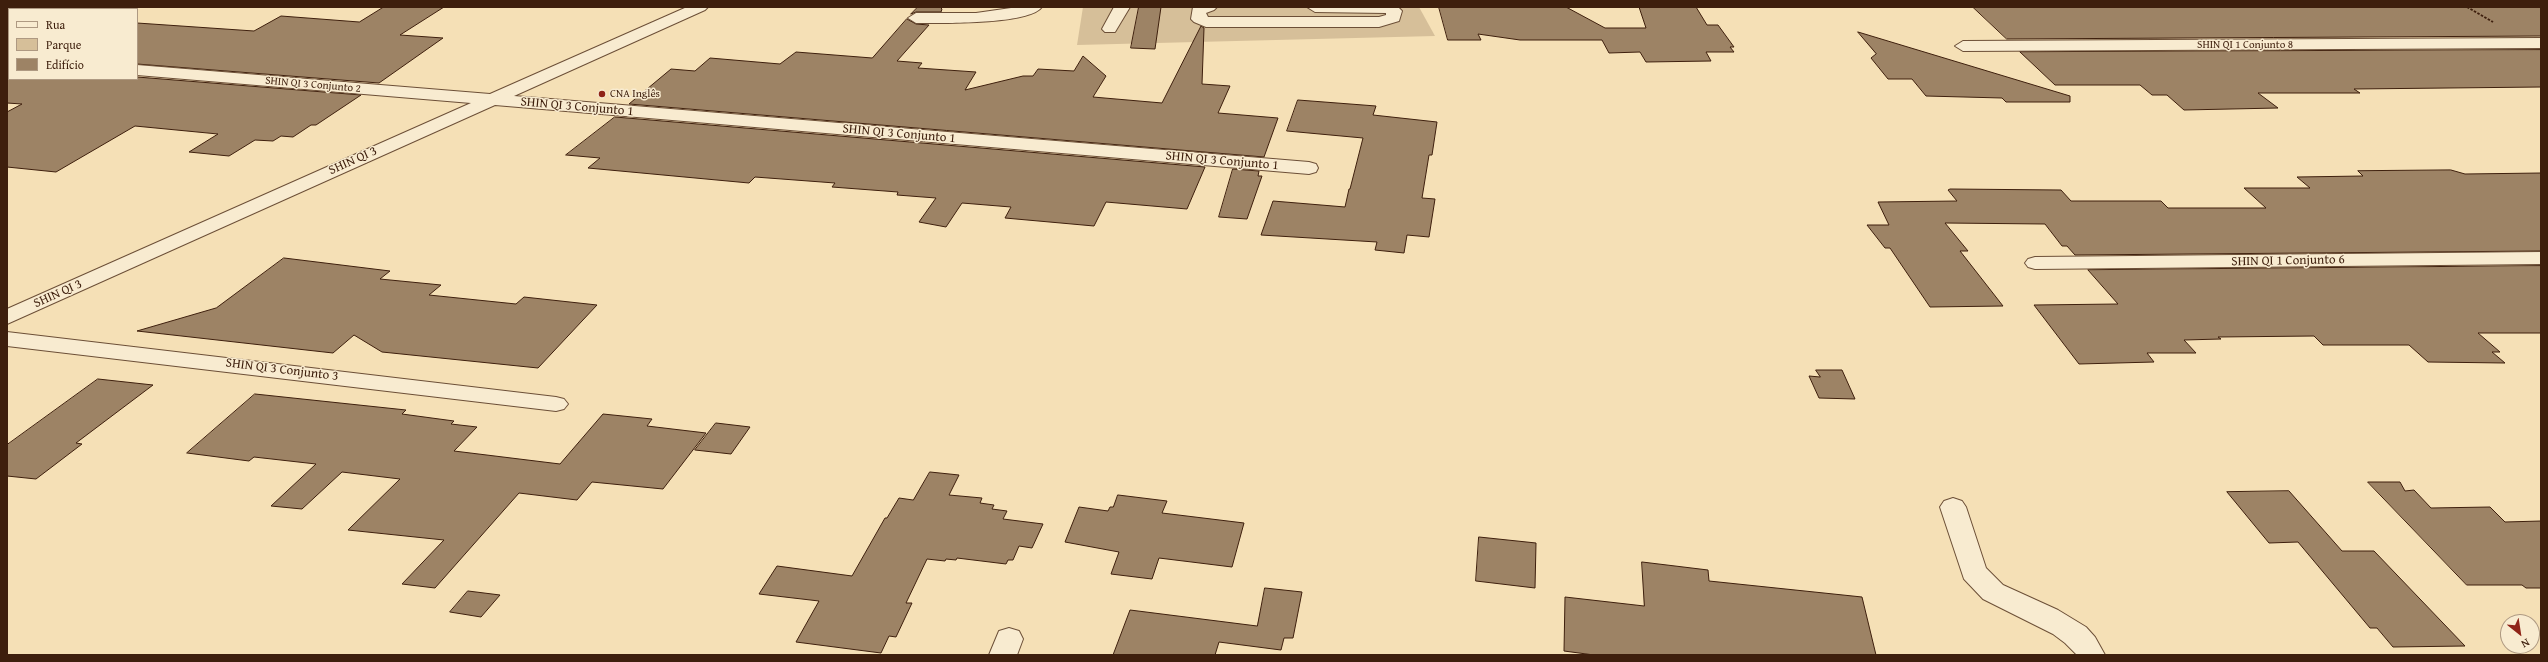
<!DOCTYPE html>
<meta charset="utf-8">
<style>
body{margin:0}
#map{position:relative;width:2548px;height:662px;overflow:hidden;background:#f5e0b6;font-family:"Gentium Book Plus",serif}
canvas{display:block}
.frame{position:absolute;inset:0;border:8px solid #3e1f0d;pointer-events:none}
.legend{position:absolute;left:8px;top:8px;width:130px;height:72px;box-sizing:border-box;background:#f8ebd0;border:1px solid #ae9982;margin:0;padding:5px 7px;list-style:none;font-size:12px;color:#3e1f0d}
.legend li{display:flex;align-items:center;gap:8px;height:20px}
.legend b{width:20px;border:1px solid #ae9982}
.north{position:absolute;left:2500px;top:614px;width:40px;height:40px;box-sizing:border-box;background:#f8ebd0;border:1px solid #ae9982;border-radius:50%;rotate:150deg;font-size:11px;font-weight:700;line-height:16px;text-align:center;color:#3e1f0d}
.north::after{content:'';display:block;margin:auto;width:14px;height:18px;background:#8f2418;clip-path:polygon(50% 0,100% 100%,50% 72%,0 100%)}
</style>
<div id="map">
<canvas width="2548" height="662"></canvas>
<div class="frame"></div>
<ul class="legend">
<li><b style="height:5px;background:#f8ebd0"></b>Rua</li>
<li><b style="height:11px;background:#d6bf99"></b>Parque</li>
<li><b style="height:11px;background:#9d8365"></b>Edifício</li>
</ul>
<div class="north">N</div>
</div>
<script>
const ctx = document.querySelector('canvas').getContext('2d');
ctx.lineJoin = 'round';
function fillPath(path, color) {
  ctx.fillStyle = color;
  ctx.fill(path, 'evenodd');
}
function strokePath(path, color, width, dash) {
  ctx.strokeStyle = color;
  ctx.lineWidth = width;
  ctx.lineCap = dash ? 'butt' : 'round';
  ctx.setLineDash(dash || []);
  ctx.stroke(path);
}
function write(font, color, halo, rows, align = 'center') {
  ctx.font = font + ' "Gentium Book Plus",serif';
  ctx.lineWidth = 3;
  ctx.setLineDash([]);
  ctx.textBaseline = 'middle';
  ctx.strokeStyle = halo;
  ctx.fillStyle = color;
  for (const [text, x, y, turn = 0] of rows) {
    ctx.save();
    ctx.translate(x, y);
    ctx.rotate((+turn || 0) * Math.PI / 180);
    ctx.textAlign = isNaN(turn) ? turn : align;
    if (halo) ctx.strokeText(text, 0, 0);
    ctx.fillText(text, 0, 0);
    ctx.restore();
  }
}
fillPath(new Path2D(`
 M1083,7H1419L1435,36L1077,45Z`), '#d6bf99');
const building = new Path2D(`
 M384,7H444L400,35L443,38L379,83L137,64V23L254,31L281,16L359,22Z
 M918,7H940L942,9L941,12H916L911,14Z
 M1139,7H1161L1155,49L1131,48Z
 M1439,7H1566L1605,28H1646L1639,7H1696L1707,25H1718L1734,47H1730L1734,52H1706L1711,61L1646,62L1640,52L1609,53L1602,40H1520L1478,34L1481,40H1448Z
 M1973,7H2541V36L2007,39Z
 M907,19L916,24L929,25L897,61L922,63L918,68L976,72L965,90L1023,76H1033L1038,69L1074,71L1083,56L1106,76L1093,97L1162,103L1201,26L1204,28L1202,84L1230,86L1218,113L1278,118L1264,157L629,104L671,69L695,71L710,58L780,64L796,52L872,58Z
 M1858,32L2070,96V102H2006L2002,98L1926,96L1912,79H1888L1871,58L1876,54Z
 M2541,50V87L2354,89L2360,93H2258L2278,108L2184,110L2167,95H2152L2140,85H2055L2020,52Z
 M137,77L361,95L316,125H311L293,137L281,136L273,141L255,140L229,156L189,152L218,134L135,126L56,172L7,167V112L22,104L7,103V79H137Z
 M1298,100L1376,106L1373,115L1437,122L1432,155H1429L1422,198L1435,199L1429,237L1407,235L1404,253L1375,250L1377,242L1261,235L1273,201L1345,207L1349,189H1350L1363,138L1287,131Z
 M615,117L1205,167L1187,209L1106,202L1094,226L1005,218L1011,207L962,203L946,227L919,222L936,198L897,195L898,192L832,187L835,183L755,177L749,183L588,168L600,158L566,155Z
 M1233,169L1259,171L1258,176H1262L1247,219L1219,217Z
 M2451,170L2465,174L2541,173V251L2075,255L2067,246H2062L2045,224L1945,223L1968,251H1960L2003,306L1930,307L1890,248H1885L1867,225H1889L1878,202L1957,201L1948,190L1950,189L2061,190L2071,201H2161L2168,208H2266L2244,188H2310L2297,177L2363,176L2358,171Z
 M284,258L390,271L380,279L441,285L429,295L516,304L524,297L597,305L538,368L382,352L354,335L333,353L137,331L216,308Z
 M2541,266V333H2478L2500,352H2492L2505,363L2428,362L2409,345H2323L2314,336L2218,337L2221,339L2184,340L2196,353H2147L2154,362L2079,364L2034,305L2118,304L2088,270Z
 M1816,370H1842L1855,399L1819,398L1809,376L1820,377Z
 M98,379L153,385L76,443L82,444L36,479L7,476V445Z
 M255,394L406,410L402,414L454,421L451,424L477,427L454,451L560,464L603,414L652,419L647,426L706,433L663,489L592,482L577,500L519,493L435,588L402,584L444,540L348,530L400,479L342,472L302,509L271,506L316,464L254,457L249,461L187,453Z
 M716,423L750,427L731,454L695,450Z
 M930,472L959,475L949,495L982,498L980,503L994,505L992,509L1007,511L1003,519L1043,524L1032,548L1019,546L1013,560H1008L1006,564L957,558L956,560L946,559L945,561L927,559L906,603H912L896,637L889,636L881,653L796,642L819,601L759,594L777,566L852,576L885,518H887L899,498L913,500Z
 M2368,482H2400L2405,491L2414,490L2431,508L2490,507L2505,522L2541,521V588H2526L2522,585H2467Z
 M2289,491L2342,551H2374L2465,646L2393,647L2377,628H2370L2298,542L2269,543L2227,492Z
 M1118,495L1167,501L1162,513L1244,523L1232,567L1159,558L1152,579L1111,574L1119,552L1065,542L1079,507L1108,511L1110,507H1113Z
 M1479,537L1536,543L1535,588L1476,581Z
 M1642,562L1708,570L1709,581L1862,597L1876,655H1594L1564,651L1565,597L1644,606Z
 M1265,588L1302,592L1293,638H1284L1281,650L1219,642L1215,655H1113L1130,610L1257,626Z
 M468,591L500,595L481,617L450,612Z`);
fillPath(building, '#9d8365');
strokePath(building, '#3e1f0d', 1);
const minor = new Path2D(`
 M687,7H708L705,10L514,96L1309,162L1316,164L1318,168L1316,172L1309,174L495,105L7,324V309L471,103L137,75V65L490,94Z
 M1018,7H1042C1029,25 939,23 916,23L908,18L916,13H976Z
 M1114,7H1130L1115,32H1105L1102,29Z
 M1193,7H1217L1214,10L1206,13L1208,17H1379L1386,15V13L1315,12L1307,7H1398L1402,11L1399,21L1379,27H1206L1194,22L1191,19Z
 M2541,38V48L1963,51L1955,46L1963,41Z
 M7,54H9V64H7Z
 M2541,252V264L2035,269L2028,267L2025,263L2028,259L2035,257Z
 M7,332L556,397L564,399L568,404L564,409L556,411L7,346Z
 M1953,498L1962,501L1966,507L1986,568L2003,585L2058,610L2086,627L2095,637L2105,655H2077L2065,643L2053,634L1983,599L1964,579L1940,507L1944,501Z
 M1009,628L1019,631L1023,639L1017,655H989L999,631Z`);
strokePath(minor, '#6c4f37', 2);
strokePath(new Path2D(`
 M2467,7L2493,22`), '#3e1f0d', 2, [2.5, 1.5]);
fillPath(minor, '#f8ebd0');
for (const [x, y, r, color] of [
 [602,94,4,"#8f2418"]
]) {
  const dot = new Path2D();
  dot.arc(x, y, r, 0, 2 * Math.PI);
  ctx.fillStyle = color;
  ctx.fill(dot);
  strokePath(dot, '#f8ebd0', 1.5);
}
write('11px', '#3e1f0d', '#f8ebd0', [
 ["SHIN QI 1 Conjunto 8",2245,45],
 ["SHIN QI 3 Conjunto 2",313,85,5]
]);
write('11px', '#3e1f0d', '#f8ebd0', [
 ["CNA Inglês",610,94]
], 'left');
write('13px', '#3e1f0d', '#f8ebd0', [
 ["SHIN QI 3 Conjunto 1",577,107,5],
 ["SHIN QI 3 Conjunto 1",899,134,5],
 ["SHIN QI 3",353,161,-24],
 ["SHIN QI 3 Conjunto 1",1222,161,5],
 ["SHIN QI 1 Conjunto 6",2288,261,-1],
 ["SHIN QI 3",58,294,-24],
 ["SHIN QI 3 Conjunto 3",282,370,7]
]);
</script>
